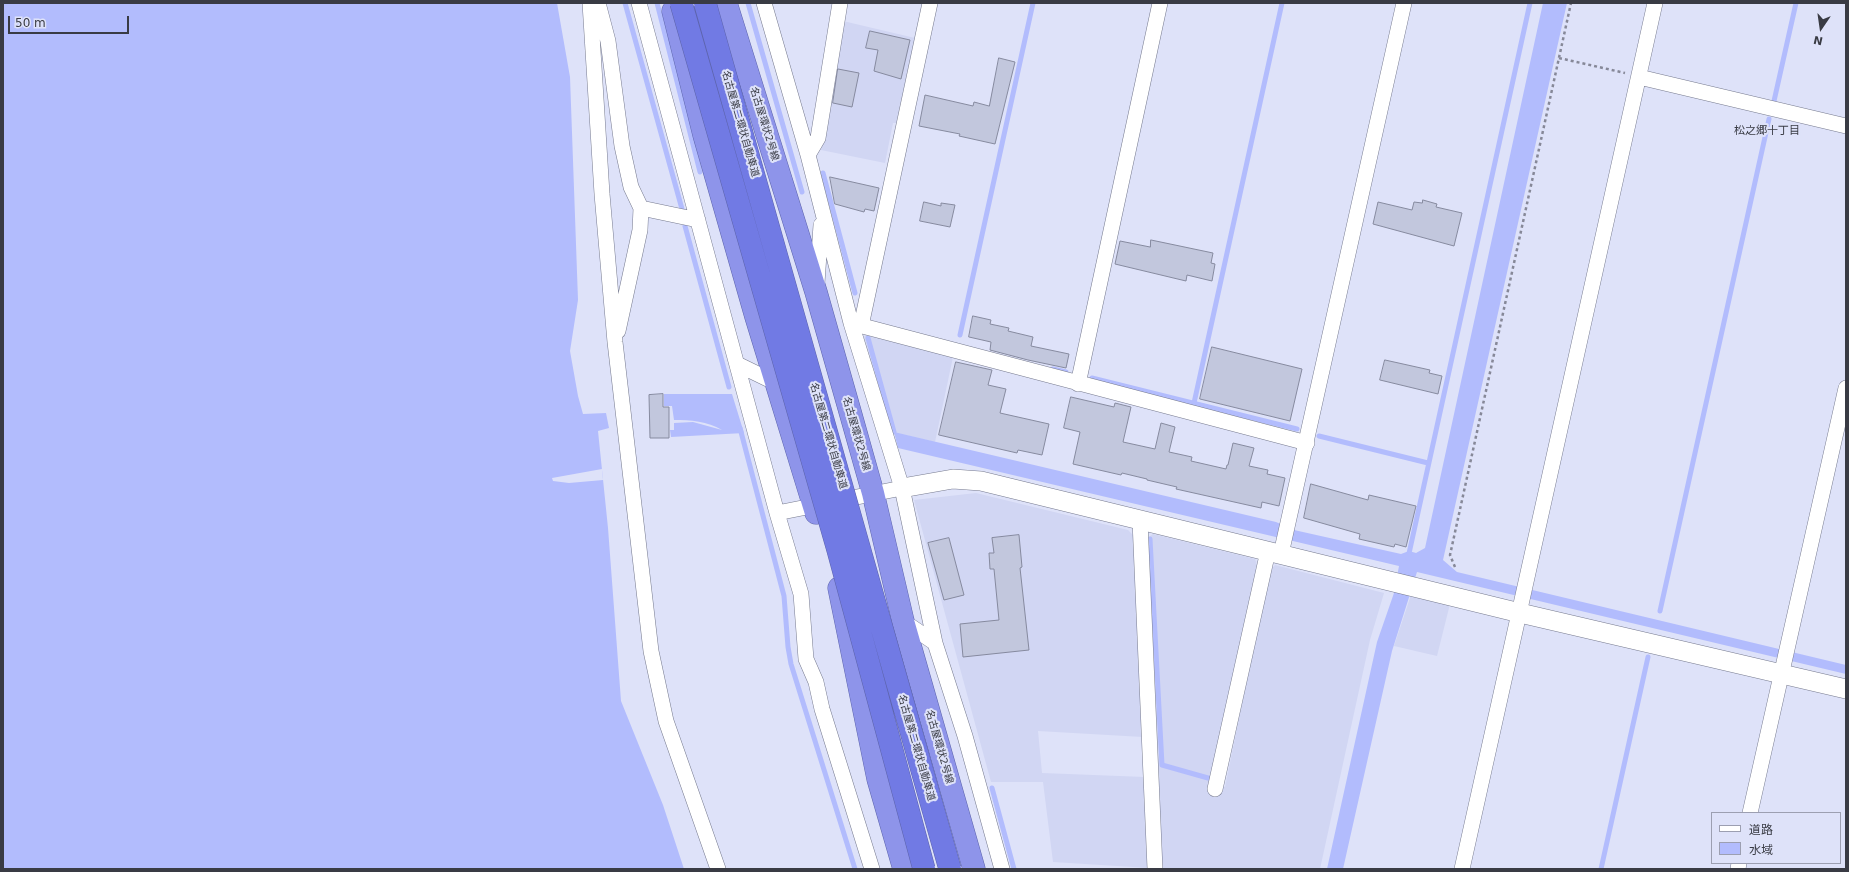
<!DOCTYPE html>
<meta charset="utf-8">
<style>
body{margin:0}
#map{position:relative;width:1849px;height:872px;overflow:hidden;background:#dee2f9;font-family:"DejaVu Sans","Noto Sans JP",sans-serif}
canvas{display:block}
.frame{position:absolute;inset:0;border:4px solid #393b44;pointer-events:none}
.legend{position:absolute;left:1711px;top:812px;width:130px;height:52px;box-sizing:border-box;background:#dee2f9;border:1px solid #9c9fb1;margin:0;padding:5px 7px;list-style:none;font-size:12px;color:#393b44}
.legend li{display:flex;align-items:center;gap:8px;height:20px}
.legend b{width:20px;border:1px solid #9c9fb1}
.north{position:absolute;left:1801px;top:8px;width:40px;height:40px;-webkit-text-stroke:3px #dee2f9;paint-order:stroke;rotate:193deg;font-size:11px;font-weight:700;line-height:16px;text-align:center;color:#393b44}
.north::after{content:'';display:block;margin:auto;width:14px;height:18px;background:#393b44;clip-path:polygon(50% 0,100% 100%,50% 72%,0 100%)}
.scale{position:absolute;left:8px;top:16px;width:121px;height:18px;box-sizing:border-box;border:2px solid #393b44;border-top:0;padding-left:5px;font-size:12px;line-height:14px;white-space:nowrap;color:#393b44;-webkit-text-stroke:3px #dee2f9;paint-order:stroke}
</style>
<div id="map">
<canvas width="1849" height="872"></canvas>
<div class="frame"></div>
<ul class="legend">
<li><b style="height:5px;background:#fff"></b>道路</li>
<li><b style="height:11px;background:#b2bcfd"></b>水域</li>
</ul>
<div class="north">N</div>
<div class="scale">50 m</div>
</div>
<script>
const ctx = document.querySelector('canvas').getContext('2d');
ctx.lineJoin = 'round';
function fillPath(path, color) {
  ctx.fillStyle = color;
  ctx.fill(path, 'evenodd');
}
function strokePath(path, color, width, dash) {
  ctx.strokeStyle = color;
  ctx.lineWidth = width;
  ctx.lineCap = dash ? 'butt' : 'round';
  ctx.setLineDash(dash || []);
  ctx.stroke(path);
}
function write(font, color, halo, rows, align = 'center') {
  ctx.font = font + ' "DejaVu Sans","Noto Sans JP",sans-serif';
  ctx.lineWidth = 4;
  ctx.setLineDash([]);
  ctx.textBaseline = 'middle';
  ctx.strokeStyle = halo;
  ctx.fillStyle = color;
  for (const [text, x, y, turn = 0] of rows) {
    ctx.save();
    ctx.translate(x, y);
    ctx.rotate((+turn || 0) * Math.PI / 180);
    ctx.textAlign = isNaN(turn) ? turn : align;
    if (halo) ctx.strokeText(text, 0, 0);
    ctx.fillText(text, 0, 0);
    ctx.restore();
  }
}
fillPath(new Path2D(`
 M843,21L915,38L896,123H893L885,163L821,150Z
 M865,335L953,357L935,442L888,431L863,340Z
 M976,493L1128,530L1134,536L1143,737L1038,731L1042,773L1145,777L1149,868L1053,862L1043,782H991L914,500Z
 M1153,534L1255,559L1259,570L1211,784L1225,787L1269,572L1275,565L1384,593L1370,640L1320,869H1162L1147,538Z
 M1411,595L1450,604L1437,656L1394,646Z`), '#d1d6f3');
fillPath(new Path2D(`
 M3,3H557L570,77L578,300L570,351L578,396L583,414L606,413L609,428L598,431L608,528L621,701L663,805L684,869H3Z
 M1543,3H1567L1443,560L1457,572L1846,665V674L1417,572L1392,651L1343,869H1327L1377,642L1394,593L1399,566L898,448L894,432L1276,522L1294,530L1401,554L1409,551L1416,553L1425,548Z
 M664,394H732L744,433L671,437L670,430H674V423L693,422L722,430C707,421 691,420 674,420L672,406H664Z`), '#b2bcfd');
fillPath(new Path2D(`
 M602,469L603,480L569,483L553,481L552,478Z`), '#dee2f9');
strokePath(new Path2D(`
 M625,3L682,209
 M657,3L700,172
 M748,3L802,192
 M1774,101L1796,3
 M823,173L855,293
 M685,226L729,387
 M960,335L1033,3
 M868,338L894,432
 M1053,369L1066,372
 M1092,378L1297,429
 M1194,403L1282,3
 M740,428L784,596L788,647L791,664L855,869
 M1319,436L1428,463
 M1150,539L1162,765L1208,778
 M1408,558L1530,3
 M1660,611L1769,119
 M992,788L1014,869
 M1601,869L1648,657`), '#b2bcfd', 5);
const building = new Path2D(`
 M870,31L910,40L901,79L874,71L878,50L866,48Z
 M999,58L1015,62L995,144L959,136L960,134L919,126L925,95L973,106L974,102L989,106Z
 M838,69L859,73L852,107L833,103Z
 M830,177L879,188L874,211L865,209L864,212L835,204Z
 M1423,200L1437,204L1436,207L1462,213L1454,246L1373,224L1378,202L1412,210L1414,202L1422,203Z
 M924,202L941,206V203L955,205L950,227L920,221Z
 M1151,240L1213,253L1211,263L1215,264L1212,281L1187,275L1186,281L1115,264L1120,241L1150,247Z
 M973,316L991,320L990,324L1009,328L1008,331L1033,337L1031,346L1069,354L1066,368L1028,360L990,350L991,342L969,337Z
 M1212,347L1302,369L1290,421L1200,399Z
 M1385,360L1430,370L1429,373L1442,376L1438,394L1380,380Z
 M956,362L992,370L988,385L1006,389L1000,413L1049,424L1042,455L1018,450L1017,453L939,435Z
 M663,394V407H669V438H650L649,395Z
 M1071,397L1114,407L1115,403L1131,407L1123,442L1155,449L1161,423L1175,427L1169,452L1192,457L1191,461L1226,469L1227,465H1228L1233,443L1254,448L1249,466L1268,470L1267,474L1285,478L1279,506L1262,502L1261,508L1176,489L1177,487L1147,480V479L1122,473L1121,475L1073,464L1080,432L1064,428Z
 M1311,484L1368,500L1369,495L1416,506L1406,547L1395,544L1394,547L1359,539L1360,534L1304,518Z
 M1019,535L1022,567L1020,568L1029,650L963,657L960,624L999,620L994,569H990L989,553H994L992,538Z
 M949,538L964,595L944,600L928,543Z`);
fillPath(building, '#c2c7dd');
strokePath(building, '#868a9f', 1);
const minor = new Path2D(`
 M590,3L602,194L615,342L651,651L666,721L718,869
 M598,3L608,41L622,146L631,187L641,208L640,230L618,331
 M639,3L777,513L801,594L806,659L816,682L822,709L872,869
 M764,3L808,155L851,323L902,488L935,643L965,736L1002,869
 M1639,77L1846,126
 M808,155L818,138L840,3
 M641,208L698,220
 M817,283L821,225
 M851,323L1307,443
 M861,326L930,3
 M737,364L776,383
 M1078,384L1160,3
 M777,513L902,488
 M1140,521L1155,869
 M1281,554L1404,3
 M903,621L935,643
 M1215,789L1268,551
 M1750,813L1846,388
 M1462,869L1655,3
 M1738,869L1739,863`);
const tertiary = new Path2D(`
 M902,488L953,479L981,481L1520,613L1846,689`);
const trunk = new Path2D(`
 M726,3L816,292L849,408L873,493L903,621L974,869
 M673,11L704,135L756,317L816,513
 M839,588L878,779L904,869`);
strokePath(minor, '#777b8f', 16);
strokePath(tertiary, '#777b8f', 20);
strokePath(trunk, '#5d64ac', 23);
strokePath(new Path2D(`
 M1559,58L1625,73
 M1455,567L1450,555L1571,3`), '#868898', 2.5, [3, 3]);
strokePath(minor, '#fff', 15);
strokePath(tertiary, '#fff', 19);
strokePath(trunk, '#8e94ea', 22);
const motorwayBridge = new Path2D(`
 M681,3L838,550L924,869
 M705,3L950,869`);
strokePath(motorwayBridge, '#5d64ac', 23, []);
strokePath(motorwayBridge, '#717ae4', 22);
write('10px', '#393b44', '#dee2f9', [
 ["名古屋第二環状自動車道",740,124,74],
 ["名古屋環状2号線",764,124,73],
 ["名古屋環状2号線",856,434,74],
 ["名古屋第二環状自動車道",828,436,74],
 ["名古屋環状2号線",939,747,74],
 ["名古屋第二環状自動車道",916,748,74]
]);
write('11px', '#393b44', '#dee2f9', [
 ["松之郷十丁目",1767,131]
]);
</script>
